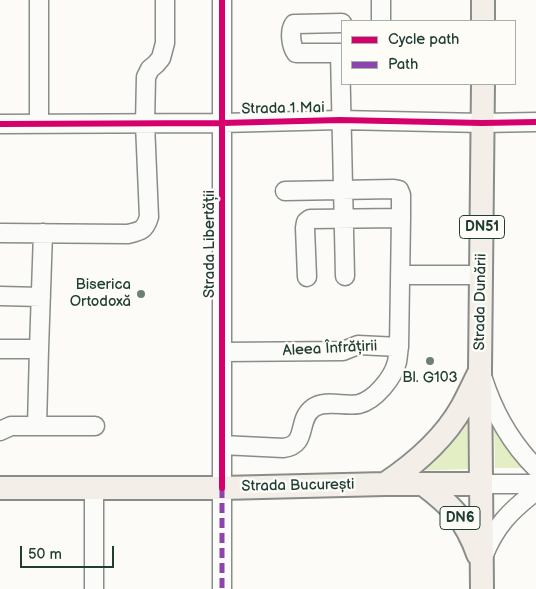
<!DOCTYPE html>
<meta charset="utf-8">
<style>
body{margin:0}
#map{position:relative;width:536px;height:589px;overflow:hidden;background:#fcfbf8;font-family:"Balsamiq Sans",sans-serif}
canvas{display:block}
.legend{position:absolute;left:341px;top:20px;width:175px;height:65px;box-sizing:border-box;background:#fdfcf7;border:1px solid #a4b0a9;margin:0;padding:6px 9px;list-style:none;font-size:15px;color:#1f3d34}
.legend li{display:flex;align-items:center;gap:10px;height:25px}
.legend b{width:25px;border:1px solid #a4b0a9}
.scale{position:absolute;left:20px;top:546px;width:94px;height:22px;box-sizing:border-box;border:2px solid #1f3d34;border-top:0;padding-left:6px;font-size:15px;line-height:18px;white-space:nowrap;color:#1f3d34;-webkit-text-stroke:4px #fdfcf7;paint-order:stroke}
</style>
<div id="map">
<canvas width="536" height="589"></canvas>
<ul class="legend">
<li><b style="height:6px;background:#d6006c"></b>Cycle path</li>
<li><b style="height:6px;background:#8e44ad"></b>Path</li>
</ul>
<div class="scale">50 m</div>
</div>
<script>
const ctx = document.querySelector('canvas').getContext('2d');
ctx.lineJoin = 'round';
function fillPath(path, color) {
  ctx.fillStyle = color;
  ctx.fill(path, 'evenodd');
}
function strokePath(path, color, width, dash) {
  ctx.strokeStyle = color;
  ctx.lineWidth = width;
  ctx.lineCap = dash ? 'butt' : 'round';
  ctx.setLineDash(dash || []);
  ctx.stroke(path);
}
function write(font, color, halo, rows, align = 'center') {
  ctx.font = font + ' "Balsamiq Sans",sans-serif';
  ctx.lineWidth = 5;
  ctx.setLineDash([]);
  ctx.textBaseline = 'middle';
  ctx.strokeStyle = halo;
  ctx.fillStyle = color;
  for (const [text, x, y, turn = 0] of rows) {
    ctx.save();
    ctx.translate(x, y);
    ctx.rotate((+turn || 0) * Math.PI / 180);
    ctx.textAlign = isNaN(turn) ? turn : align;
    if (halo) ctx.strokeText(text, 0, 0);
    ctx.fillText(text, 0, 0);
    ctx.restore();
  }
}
fillPath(new Path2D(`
 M467,412L468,469L415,471Z
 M494,426L524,468H495Z`), '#e4eec4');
const minor = new Path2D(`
 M39,0V124
 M222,0V589
 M381,0V21
 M342,23L296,24H294C289,31 291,46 296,53H342
 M340,53L345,276
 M0,124L222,123L340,120L482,123L536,122
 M285,191L394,189L399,190L401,195V218
 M0,233L128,234C141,231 145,230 149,217L145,124L146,77L150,69L156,64L161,58L165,43V0
 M400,275H481
 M0,296L41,297
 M0,349H39L37,426H95
 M39,349L43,233
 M222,352L343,351L358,345L399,347
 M483,379C494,413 511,443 536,468
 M0,431L11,426H37
 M222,445L283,448C309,445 296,420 313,408C325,399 345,407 359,404C375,400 393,378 397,362C398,357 398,352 399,347L401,218L310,219L306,222L305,228L307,277
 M481,484H536
 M94,489V589
 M483,557C495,526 510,511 536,491`);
const major = new Path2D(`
 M483,21V0
 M385,484C415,464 444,439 462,407C468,396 473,385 478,375
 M423,484C452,506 466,520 478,554
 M0,488H222L385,484H481
 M482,589L480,369L483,84`);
strokePath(minor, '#888d8a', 21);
strokePath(major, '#888d8a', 26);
strokePath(minor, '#fbfbf9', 18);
strokePath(major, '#f3eee7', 22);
strokePath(new Path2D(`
 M222,488V589`), '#8e44ad', 5, [10, 5]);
strokePath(new Path2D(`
 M222,0V488
 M0,124L222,123L340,120L482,123L536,122`), '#d6006c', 6);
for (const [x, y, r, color] of [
 [141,294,5,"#6c8079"],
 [430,361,5,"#6c8079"]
]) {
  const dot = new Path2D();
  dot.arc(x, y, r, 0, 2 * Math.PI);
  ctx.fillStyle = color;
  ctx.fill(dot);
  strokePath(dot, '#fdfcf7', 2);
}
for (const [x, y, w] of [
 [482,227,45],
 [460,518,40]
]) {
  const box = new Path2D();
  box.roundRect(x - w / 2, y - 11.5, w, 23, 4);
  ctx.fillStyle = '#fdfcf7';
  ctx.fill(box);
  strokePath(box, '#1f3d34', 1);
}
write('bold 14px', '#1f3d34', null, [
 ["DN51",482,227],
 ["DN6",460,518]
]);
write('15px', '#1f3d34', '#fdfcf7', [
 ["Strada 1 Mai",283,109,-1],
 ["Strada Libertății",210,244,-90],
 ["Strada Dunării",481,302,-89],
 ["Aleea Înfrățirii",330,349,-3],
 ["Strada București",298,486,-1]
]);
write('15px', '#1f3d34', '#fdfcf7', [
 ["Biserica",131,285],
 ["Ortodoxă",131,302],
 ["Bl. G103",430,378,"center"]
], 'right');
</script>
